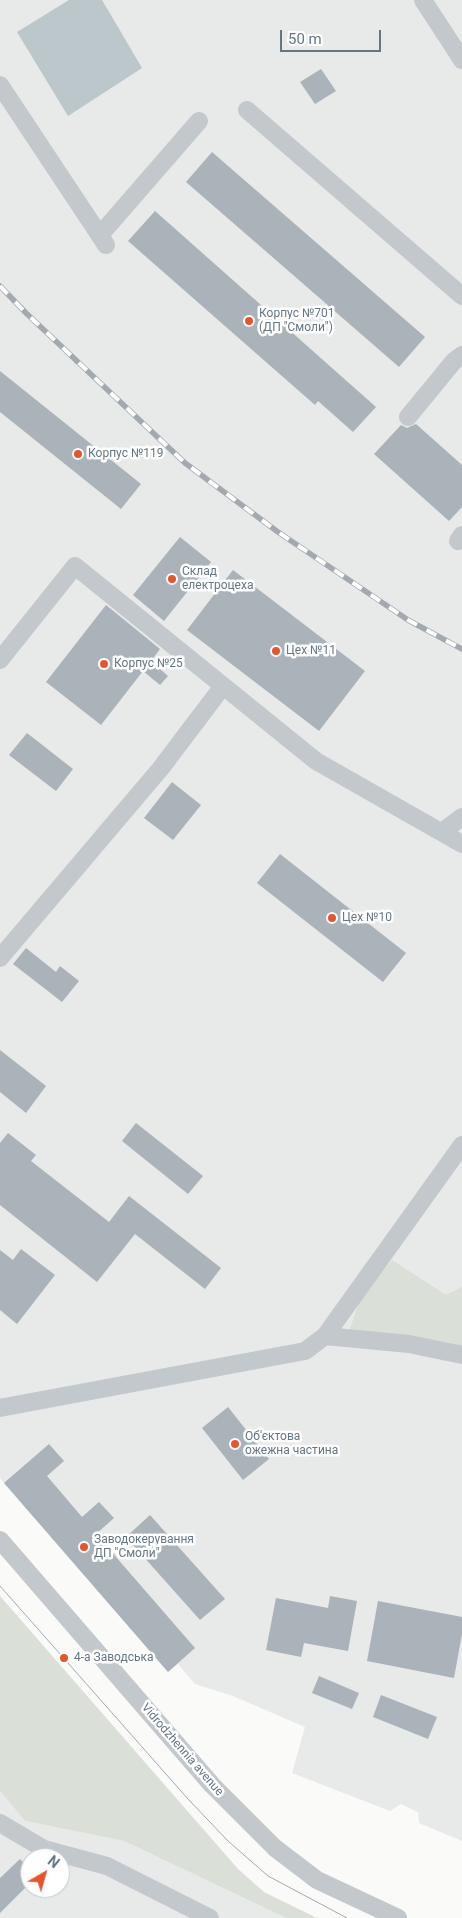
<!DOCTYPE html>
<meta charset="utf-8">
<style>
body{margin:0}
#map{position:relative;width:462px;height:1918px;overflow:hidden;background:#fafaf8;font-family:Roboto,sans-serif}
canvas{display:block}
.north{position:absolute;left:20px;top:1848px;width:50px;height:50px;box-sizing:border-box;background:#fff;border:1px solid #c1c8cd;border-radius:50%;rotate:38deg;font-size:14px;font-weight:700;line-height:20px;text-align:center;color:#657683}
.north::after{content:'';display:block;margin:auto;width:18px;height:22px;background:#e4572e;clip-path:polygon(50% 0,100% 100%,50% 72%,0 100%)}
.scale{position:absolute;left:280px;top:30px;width:101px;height:22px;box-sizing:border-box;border:2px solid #657683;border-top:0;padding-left:6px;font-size:15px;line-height:18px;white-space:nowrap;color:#657683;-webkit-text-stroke:4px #fff;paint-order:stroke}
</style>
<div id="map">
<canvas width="462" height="1918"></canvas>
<div class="north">N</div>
<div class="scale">50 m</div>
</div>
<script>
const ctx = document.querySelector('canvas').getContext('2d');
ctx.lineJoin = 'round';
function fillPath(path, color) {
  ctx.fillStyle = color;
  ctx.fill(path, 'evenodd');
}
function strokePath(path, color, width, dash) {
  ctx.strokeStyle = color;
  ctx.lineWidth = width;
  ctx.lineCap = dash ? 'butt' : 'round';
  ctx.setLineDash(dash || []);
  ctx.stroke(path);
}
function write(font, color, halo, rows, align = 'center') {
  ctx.font = font + ' Roboto,sans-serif';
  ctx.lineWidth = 5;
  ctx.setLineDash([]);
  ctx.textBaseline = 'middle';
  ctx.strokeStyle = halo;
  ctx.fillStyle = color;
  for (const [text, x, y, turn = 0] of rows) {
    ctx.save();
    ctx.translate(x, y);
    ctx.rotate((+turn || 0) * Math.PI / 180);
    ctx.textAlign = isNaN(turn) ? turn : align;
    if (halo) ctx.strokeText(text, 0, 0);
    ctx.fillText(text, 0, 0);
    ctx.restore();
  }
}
fillPath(new Path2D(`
 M0,0H462V1841L419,1823L418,1812L401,1804L390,1811L292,1773L305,1727L233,1696L195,1684L178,1664L168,1672L0,1478Z
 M0,1791L25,1821L124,1841L286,1918H0ZM30,1858H60V1888H30Z`), '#e8e9e9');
fillPath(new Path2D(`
 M392,1260L446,1295L462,1287V1355L347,1338L360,1299Z
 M0,1596L238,1869L264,1892L317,1918H286L124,1841L25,1821L0,1791Z`), '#dadfd7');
fillPath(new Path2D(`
 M69,0H102L142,68L68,116L17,32Z`), '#bbc7cb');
fillPath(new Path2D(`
 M321,69L336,91L315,104L300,82Z
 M212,152L425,337L399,367L186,182Z
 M155,211L376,407L353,432L318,401L315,405L128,241Z
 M0,371L141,484L121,509L0,412Z
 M416,424L462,465V507L449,521L374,454L401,425L407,428Z
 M180,537L211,562L164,621L133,595Z
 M233,570L365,671L319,731L187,630Z
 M106,605L160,649L151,661L168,676L160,685L143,671L101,725L46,682Z
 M27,733L73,769L56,791L9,755Z
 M172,782L201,805L173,840L144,818Z
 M280,854L406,953L383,982L257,883Z
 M26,948L56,972L60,966L79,981L62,1002L13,964Z
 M0,1050L46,1086L26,1113L0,1092Z
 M136,1123L203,1176L188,1194L122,1141Z
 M8,1133L36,1155L31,1161L109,1222L129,1196L221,1268L205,1289L135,1234L97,1282L0,1205V1143Z
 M21,1249L55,1275L17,1324L0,1310V1250L13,1260Z
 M228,1407L269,1459L243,1480L202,1428Z
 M49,1444L64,1461L47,1476L82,1517L99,1502L114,1518L96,1534L195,1648L168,1672L4,1483Z
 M150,1515L225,1599L200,1620L126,1537Z
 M330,1596L357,1601L348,1651L304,1643L301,1657L266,1650L276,1598L328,1608Z
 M378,1601L462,1617V1634L454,1678L367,1661Z
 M319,1676L359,1693L352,1709L312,1693Z
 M381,1695L437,1717L428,1739L373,1717Z
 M20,1859L30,1870V1883L0,1913V1878Z`), '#aab3b9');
strokePath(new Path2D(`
 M423,0L462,60
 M0,85L106,245
 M247,110L462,296
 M100,235L199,121
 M408,417L454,361L462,355
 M458,541L462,535
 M0,660L75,566L316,761L462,844
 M442,832L462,817
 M0,958L161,768L223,686
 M325,1336L409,1344L462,1355
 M0,1408L305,1351L325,1336L462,1145
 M0,1540L212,1785L275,1848L317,1880L398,1918
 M0,1823L44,1849L107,1866L210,1918`), '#c3c8cc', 18);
strokePath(new Path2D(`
 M0,1586L188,1799L228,1841L268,1876L347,1918`), '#a2aab0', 1);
const rail = new Path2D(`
 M0,286L26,313L185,463L278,532L408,620L462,649`);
strokePath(rail, '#a2aab0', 5.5);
strokePath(rail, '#fff', 4, [11]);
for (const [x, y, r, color] of [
 [249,321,5,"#e4572e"],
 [78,454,5,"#e4572e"],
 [172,579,5,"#e4572e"],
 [276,651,5,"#e4572e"],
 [104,664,5,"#e4572e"],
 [332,918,5,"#e4572e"],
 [235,1444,5,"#e4572e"],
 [84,1547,5,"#e4572e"],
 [64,1658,5,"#e4572e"]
]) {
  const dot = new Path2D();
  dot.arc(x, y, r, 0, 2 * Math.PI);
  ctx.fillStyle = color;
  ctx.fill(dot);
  strokePath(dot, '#fff', 2);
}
write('12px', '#657683', '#fff', [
 ["Корпус №701",259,314],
 ["(ДП \"Смоли\")",259,328],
 ["Корпус №119",88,454],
 ["Склад",182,572],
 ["електроцеха",182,586],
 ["Цех №11",286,651],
 ["Корпус №25",114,664],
 ["Цех №10",342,918],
 ["Об'єктова",245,1437],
 ["ожежна частина",245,1451],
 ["Заводокерування",94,1540],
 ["ДП \"Смоли\"",94,1554],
 ["4-а Заводська",74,1658]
], 'left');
write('12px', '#657683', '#fff', [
 ["Vidrodzhennia avenue",182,1750,49]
]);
</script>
